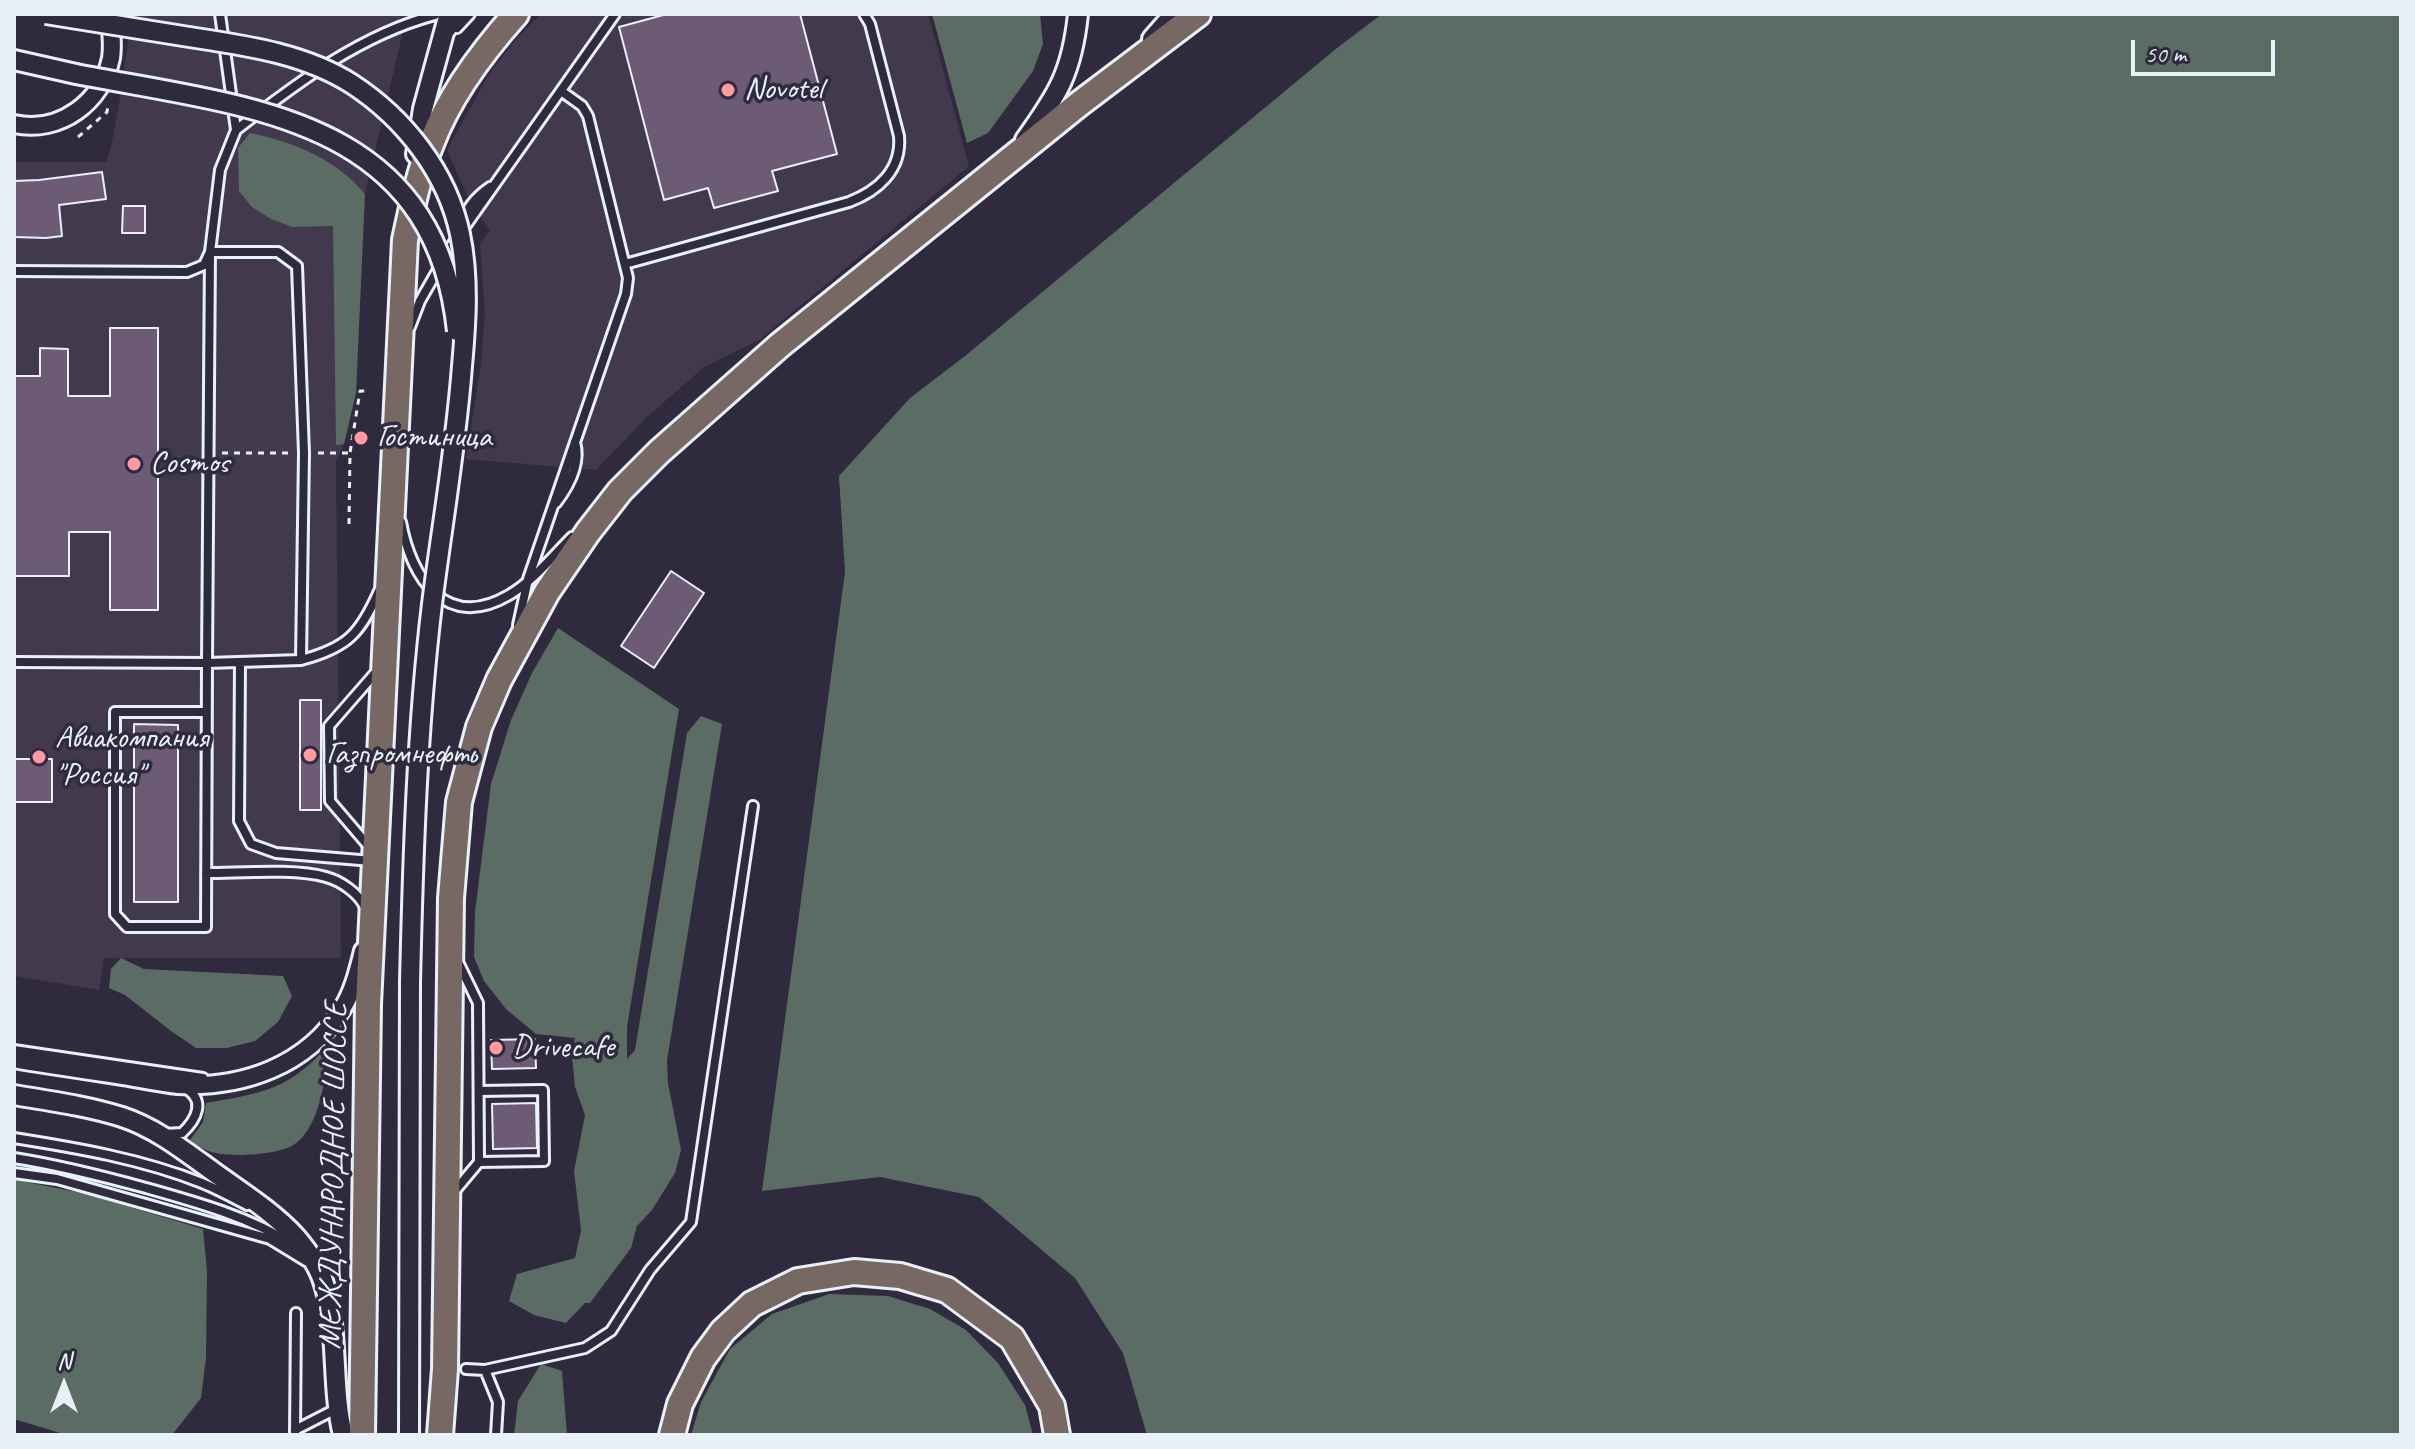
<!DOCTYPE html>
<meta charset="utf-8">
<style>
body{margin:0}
#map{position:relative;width:2415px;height:1449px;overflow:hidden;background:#2f2a3d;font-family:Caveat,sans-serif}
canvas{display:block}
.frame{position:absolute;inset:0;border:16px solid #e8f1f8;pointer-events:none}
.north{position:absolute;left:24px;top:1345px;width:80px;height:80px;-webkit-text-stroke:6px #2f2a3d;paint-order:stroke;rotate:0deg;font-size:22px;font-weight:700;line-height:32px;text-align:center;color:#e8f1f8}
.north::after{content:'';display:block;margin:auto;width:28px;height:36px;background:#e8f1f8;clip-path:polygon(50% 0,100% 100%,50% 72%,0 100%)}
.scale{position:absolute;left:2131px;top:40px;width:144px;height:36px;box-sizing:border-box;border:4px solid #e8f1f8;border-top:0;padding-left:10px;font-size:24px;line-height:28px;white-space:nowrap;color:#e8f1f8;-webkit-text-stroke:6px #2f2a3d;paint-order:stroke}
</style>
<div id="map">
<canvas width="2415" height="1449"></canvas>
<div class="frame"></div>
<div class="north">N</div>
<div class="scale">50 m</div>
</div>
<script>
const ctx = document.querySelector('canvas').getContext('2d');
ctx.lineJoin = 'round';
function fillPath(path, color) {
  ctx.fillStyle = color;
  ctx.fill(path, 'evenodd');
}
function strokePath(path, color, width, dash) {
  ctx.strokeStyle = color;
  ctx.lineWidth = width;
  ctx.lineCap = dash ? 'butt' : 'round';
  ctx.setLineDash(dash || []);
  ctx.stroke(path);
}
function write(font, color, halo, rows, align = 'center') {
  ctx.font = font + ' Caveat,sans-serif';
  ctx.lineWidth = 7;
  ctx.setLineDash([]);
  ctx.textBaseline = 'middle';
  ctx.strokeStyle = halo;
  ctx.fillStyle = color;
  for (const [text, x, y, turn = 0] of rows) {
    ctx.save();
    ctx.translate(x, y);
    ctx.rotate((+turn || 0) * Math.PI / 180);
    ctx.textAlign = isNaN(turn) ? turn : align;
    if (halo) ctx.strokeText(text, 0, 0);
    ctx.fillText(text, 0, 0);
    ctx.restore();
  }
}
fillPath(new Path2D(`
 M132,14H407L365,194L356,393L344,444L336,462L341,958H104L99,990L14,976V162H106L111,147L119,104Z
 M541,14H928L969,166L759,340L704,367L646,418L596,470L466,459L481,364L485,314L480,244L490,230L470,202L447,150L490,72L519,36Z`), '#42394e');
fillPath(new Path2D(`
 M932,14H1040L1043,44L1033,71L988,133L967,143Z
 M1382,14H2401V1435H1147L1123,1353L1075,1278L979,1197L880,1177L762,1191L845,572L839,476L910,398L965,356L1337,48Z
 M250,133C294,142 336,159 365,194L356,393L344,444L336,445L333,226L292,227L271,219L252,207L239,191L238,148Z
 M558,628L679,709L627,1027V1059L635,1050L687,733L701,716L722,724L667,1060L668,1083L681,1150L675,1173L652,1210L637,1226L631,1248L590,1303H585L566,1323L534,1315L509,1301L517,1274L575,1258L581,1230L574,1171L585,1115L575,1087L572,1056L575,1038L536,1034L506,1009L484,981L474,957L475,912L491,784L511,720L532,673Z
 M121,958L144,969L283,976L292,996L278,1022L255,1041L227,1048H196L171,1031L125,995L109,988L111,969Z
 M330,1043C326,1073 321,1129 292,1146C277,1153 259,1154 243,1155C221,1155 207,1154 190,1140L203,1122L206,1103C263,1093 290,1090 330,1043Z
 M16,1180L87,1194L203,1229L207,1271L206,1358L201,1398L172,1435H67L14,1419V1189Z
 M829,1294L888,1296L930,1309L966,1330L998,1363L1025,1405L1033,1435H691L701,1402L730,1349L772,1314Z
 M541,1364L562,1371L567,1435H514L518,1401Z`), '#5b6c64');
const building = new Path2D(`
 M667,14H800L837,154L772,171L778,191L714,208L708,188L664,200L619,27Z
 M102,172L106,199L59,205L62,236L46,238L14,237V181L39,180Z
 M123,206H145V233H122Z
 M110,328H158V610H110V532H69V576H14V376H40V348L68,349V396H110Z
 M671,571L704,593L654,668L621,646Z
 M300,700H321V810H300Z
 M134,724L178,725V902H134Z
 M14,759H52V802H14Z
 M535,1039L536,1068L492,1069L491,1040Z
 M536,1103L537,1148L493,1149L492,1104Z`);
fillPath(building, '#6d5b75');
strokePath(building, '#e8f1f8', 2);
const service = new Path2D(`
 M220,14L236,130C297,83 360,35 435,15
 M457,28L470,14
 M451,31L461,14
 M462,223C466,209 477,196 490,187
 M625,264L849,202C878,191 902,170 899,136L870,24L864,14
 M14,271L187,272L204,265L210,252L220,170L236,130
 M410,327L420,301L452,245L615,14
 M556,503C569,486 581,463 575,442
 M401,522C411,578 446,632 509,595C533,581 553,556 572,537
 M518,625L528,579L626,294L628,278L588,116L582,106L561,91
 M301,660C347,648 360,634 379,591
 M14,662L207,663L210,252H278L297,266L304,453L301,660L207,663L206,927H127L115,914V712H206
 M240,663L239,821L251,844L276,853L372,861
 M371,849L330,801L329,726L377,671
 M206,873C239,873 295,868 326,877C341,881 358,893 365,907
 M14,1050L203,1078
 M479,1091L543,1090L544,1161L479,1162
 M164,1134L182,1133C197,1119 206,1100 185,1088
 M14,1138C77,1148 142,1159 202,1183C217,1189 232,1197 247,1205
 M14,1158C59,1165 102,1176 146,1188C196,1202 250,1217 294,1245
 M14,1173L57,1179L270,1239L306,1261
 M453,1193L479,1162L478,1003L459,964
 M466,1369L485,1370L585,1348L611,1331L650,1270L691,1222L753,806
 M485,1370L498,1402L496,1435
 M295,1430L336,1409
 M295,1435L296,1313`);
const minor = new Path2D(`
 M14,124C60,134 102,102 111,58C113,45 111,27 109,14
 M14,1059C48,1065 83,1070 117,1075C137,1078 158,1083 178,1085C243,1088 307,1066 342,1009C353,992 358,971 363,951`);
const tertiary = new Path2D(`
 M1152,39L1174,14
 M14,60L76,74
 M1025,140C1058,94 1072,72 1078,14
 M416,154L423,109L449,14
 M14,1095C50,1101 87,1106 122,1117C156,1128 186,1152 215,1173C243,1193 273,1212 296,1237C308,1251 319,1267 324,1284C339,1331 331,1386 343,1435
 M409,1435L410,982`);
const primary = new Path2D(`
 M362,1435L368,1004L405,240C412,208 418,175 431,144C449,96 482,52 516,14
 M440,1435L445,1369L451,898L459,802L479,727L499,680L547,592L588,532L620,491L659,452L780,345L1079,104L1198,14
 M672,1435L680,1404L703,1358L723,1331L752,1304L798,1281L854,1272L900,1276L947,1290L1012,1338L1052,1406L1057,1435`);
strokePath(service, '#e8f1f8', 14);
strokePath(minor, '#e8f1f8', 22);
strokePath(tertiary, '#e8f1f8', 24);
strokePath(primary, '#e8f1f8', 30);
strokePath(new Path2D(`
 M78,137L107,112L108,104
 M222,453H290
 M318,453H350
 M349,524L350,453L360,391H365`), '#e8f1f8', 3, [6, 6]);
strokePath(service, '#2f2a3d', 8);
strokePath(minor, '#2f2a3d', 16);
strokePath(tertiary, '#2f2a3d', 18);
strokePath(primary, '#776864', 24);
const tertiaryBridge = new Path2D(`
 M46,14C92,21 137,29 183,36C240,45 302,52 352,84C404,118 447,172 460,234C469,277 466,322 462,366C456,446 442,525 432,604C417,729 413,856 410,982
 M76,74C245,107 434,115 457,331`);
strokePath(tertiaryBridge, '#e8f1f8', 24, []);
strokePath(tertiaryBridge, '#2f2a3d', 18);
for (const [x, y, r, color] of [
 [728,90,8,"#ff9aa2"],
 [361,438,8,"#ff9aa2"],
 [134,464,8,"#ff9aa2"],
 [310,755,8,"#ff9aa2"],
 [39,757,8,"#ff9aa2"],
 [496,1048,8,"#ff9aa2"]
]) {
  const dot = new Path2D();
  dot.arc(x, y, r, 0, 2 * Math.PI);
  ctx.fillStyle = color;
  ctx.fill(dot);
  strokePath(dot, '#2f2a3d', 3);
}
write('32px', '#e8f1f8', '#2f2a3d', [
 ["Novotel",744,90],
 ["Гостиница",377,438],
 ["Cosmos",150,464],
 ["Авиакомпания",55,739],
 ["\"Россия\"",55,776],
 ["Газпромнефть",326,755],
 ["Drivecafe",512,1048]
], 'left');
write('32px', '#e8f1f8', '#2f2a3d', [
 ["МЕЖДУНАРОДНОЕ ШОССЕ",334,1176,-89]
]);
</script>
